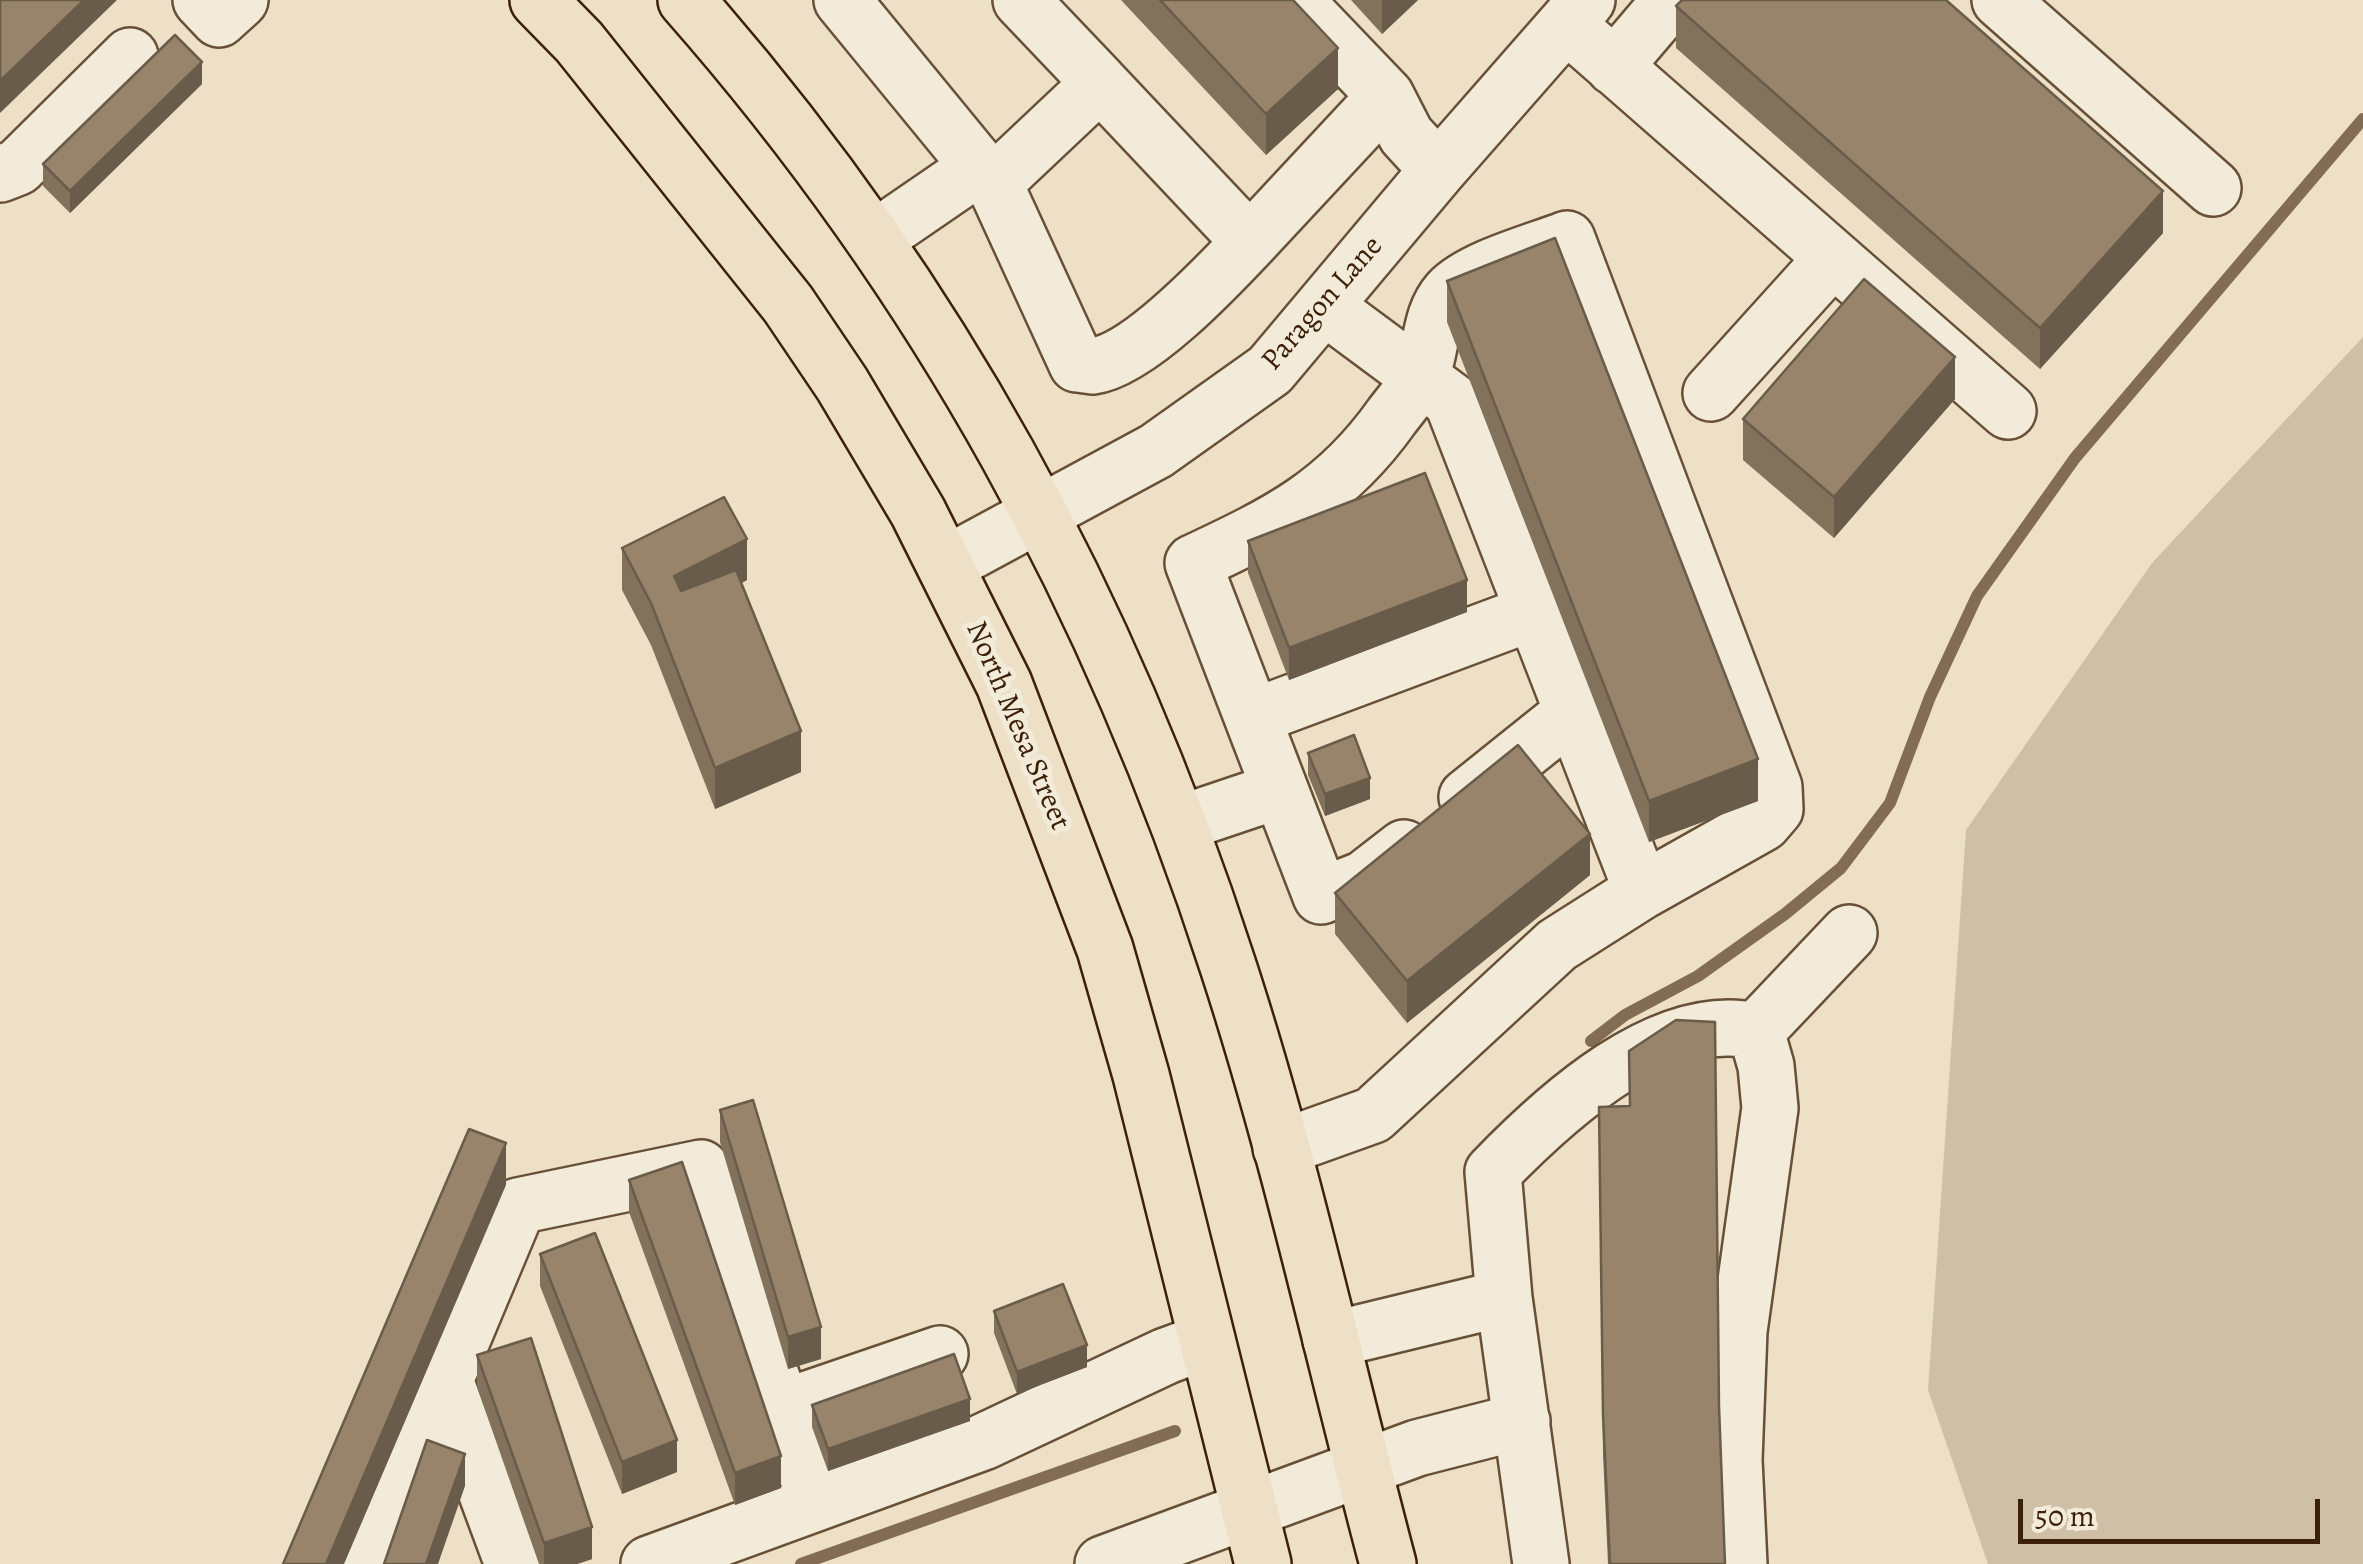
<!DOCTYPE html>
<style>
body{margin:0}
#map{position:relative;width:2363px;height:1564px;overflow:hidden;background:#ede0c6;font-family:Alegreya,serif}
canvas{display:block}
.scale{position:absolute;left:2018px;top:1499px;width:302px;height:45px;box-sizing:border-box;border:5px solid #3c2007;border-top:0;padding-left:12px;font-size:30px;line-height:35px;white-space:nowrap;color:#3c2007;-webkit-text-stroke:8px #f3ebda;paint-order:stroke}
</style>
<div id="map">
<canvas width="2363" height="1564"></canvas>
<div class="scale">50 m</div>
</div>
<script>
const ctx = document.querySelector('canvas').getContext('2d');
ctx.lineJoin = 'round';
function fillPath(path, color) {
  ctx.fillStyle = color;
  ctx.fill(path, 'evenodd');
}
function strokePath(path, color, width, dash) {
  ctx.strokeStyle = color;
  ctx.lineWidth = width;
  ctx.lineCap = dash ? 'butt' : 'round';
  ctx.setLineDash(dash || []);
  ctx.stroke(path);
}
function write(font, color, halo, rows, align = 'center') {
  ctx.font = font + ' Alegreya,serif';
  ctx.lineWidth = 10;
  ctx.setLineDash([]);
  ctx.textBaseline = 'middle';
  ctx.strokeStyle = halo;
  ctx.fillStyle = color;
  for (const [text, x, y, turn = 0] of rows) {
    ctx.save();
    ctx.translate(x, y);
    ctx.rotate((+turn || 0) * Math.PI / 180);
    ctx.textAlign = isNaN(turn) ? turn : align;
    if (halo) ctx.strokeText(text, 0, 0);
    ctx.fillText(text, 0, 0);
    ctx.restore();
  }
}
fillPath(new Path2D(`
 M2363,337V1564H1988L1928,1390L1966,830L2152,563Z`), '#cfbfa6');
strokePath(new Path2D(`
 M1591,1041L1625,1015L1698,976L1785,914L1841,868L1890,803L1930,697L1977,596L2075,458L2363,119
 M801,1564L1175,1431`), '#826c53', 12);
const minor = new Path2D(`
 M201,0L219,19L240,0
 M842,0L979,167
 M1294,0L1386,96L1406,135L1438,170
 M2000,0L2213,188
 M1566,24L2008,411
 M1614,67L1671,0
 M0,174L18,167L130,56
 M994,183L1077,364C1078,364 1092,366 1093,366C1139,360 1218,276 1250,242L1100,83
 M874,239L979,167L994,183L1100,83L1021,0
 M1250,242L1386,96
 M1324,306L1452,401L1642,891
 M1711,393L1833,258
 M945,565L1156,451L1270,370L1438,170L1587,0
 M1253,717L1534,612
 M1467,797L1573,712
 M1179,824L1280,790
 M1756,1031L1849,933
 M1281,1148L1373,1115L1557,945L1642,891L1763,823L1775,809L1774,787L1567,239C1534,252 1472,268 1449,293C1428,317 1433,352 1419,378C1412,392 1401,404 1392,416C1336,495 1278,523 1193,563L1321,896L1364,879L1404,848
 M1504,1298L1493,1172C1553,1110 1661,1009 1756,1031L1766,1066L1770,1108L1739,1331L1734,1460L1739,1564
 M1331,1340L1504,1298L1541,1564
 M445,1380L513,1564
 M782,1408L940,1354
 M368,1564L518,1206L701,1168L802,1467
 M649,1564L983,1442L1166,1356L1207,1341
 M1103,1564L1417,1448L1522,1421`);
const major = new Path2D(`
 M538,0L579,42L788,304L842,384L918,512L1004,684L1105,949L1141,1075L1263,1564
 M686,0C938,286 1111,604 1228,966C1292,1162 1335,1365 1388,1564`);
strokePath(minor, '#685037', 60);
strokePath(major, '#3c2007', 60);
strokePath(minor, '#f3ebda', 55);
strokePath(major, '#ede0c6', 55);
fillPath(new Path2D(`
 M1121,0H1293L1338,89L1266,155Z
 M1351,0H1418L1382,34Z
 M1676,6L2163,233L2040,369L1676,48Z
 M202,84L70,213L43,186V164Z
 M1447,281L1758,801L1649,842L1447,322Z
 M1955,399L1834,538L1743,460V419Z
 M1248,541L1467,612L1289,680L1248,573Z
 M622,548L747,580L742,583L801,772L715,809L651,645L622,590Z
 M1308,753L1370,799L1325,816L1308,775Z
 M1590,875L1407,1023L1335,934V893Z
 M720,1110L821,1359L788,1369L720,1142Z
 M1599,1148L1719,1406L1725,1564H1608L1603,1455Z
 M629,1180L781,1488L735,1505L629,1212Z
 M540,1254L677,1472L622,1494L540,1286Z
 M994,1311L1087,1367L1017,1394L994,1333Z
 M477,1355L592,1559L577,1564H539L477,1387Z
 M812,1405L970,1421L828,1471L812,1427Z`), '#83725b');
fillPath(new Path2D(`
 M84,0H117L0,113V81Z
 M1382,0H1418L1382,34Z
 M1338,48V89L1266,155V114Z
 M202,62V84L70,213V191Z
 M2163,191V233L2040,369V328Z
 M1955,357V399L1834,538V497Z
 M747,539V580L674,617V576Z
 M1467,580V612L1289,680V648Z
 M801,731V772L715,809V768Z
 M1758,759V801L1649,842V801Z
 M1370,778V799L1325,816V794Z
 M1590,834V875L1407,1023V981Z
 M506,1143V1185L344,1564H326Z
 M821,1327V1359L788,1369V1337Z
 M1087,1345V1367L1017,1394V1372Z
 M970,1399V1421L828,1471V1449Z
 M677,1440V1472L622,1494V1462Z
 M465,1454V1486L438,1564H426Z
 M781,1456V1488L735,1505V1473Z
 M592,1527V1559L577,1564H544V1543Z`), '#6a5c4a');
const building = new Path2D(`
 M0,0H84L0,81Z
 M1160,0H1293L1338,48L1266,114Z
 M1682,0H1946L2163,191L2040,328L1676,6Z
 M175,35L202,62L70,191L43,164Z
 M1555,238L1758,759L1649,801L1447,281Z
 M1864,279L1955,357L1834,497L1743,419Z
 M1425,473L1467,580L1289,648L1248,541Z
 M724,497L747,539L674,576L681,591L736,570L801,731L715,768L651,603L622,548Z
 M1354,735L1370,778L1325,794L1308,753Z
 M1518,745L1590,834L1407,981L1335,893Z
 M1676,1020L1715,1022L1719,1406L1725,1564H1610L1603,1414L1599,1107L1630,1106L1629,1051Z
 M753,1100L821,1327L788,1337L720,1110Z
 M469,1129L506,1143L326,1564H283Z
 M682,1162L781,1456L735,1473L629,1180Z
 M595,1233L677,1440L622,1462L540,1254Z
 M1063,1284L1087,1345L1017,1372L994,1311Z
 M531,1338L592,1527L544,1543L477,1355Z
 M954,1354L970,1399L828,1449L812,1405Z
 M427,1440L465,1454L426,1564H384Z`);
fillPath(building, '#98846a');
strokePath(building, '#6a5c4a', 2.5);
write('30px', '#3c2007', '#f3ebda', [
 ["Paragon Lane",1323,304,-49],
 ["North Mesa Street",1017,726,67]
]);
</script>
